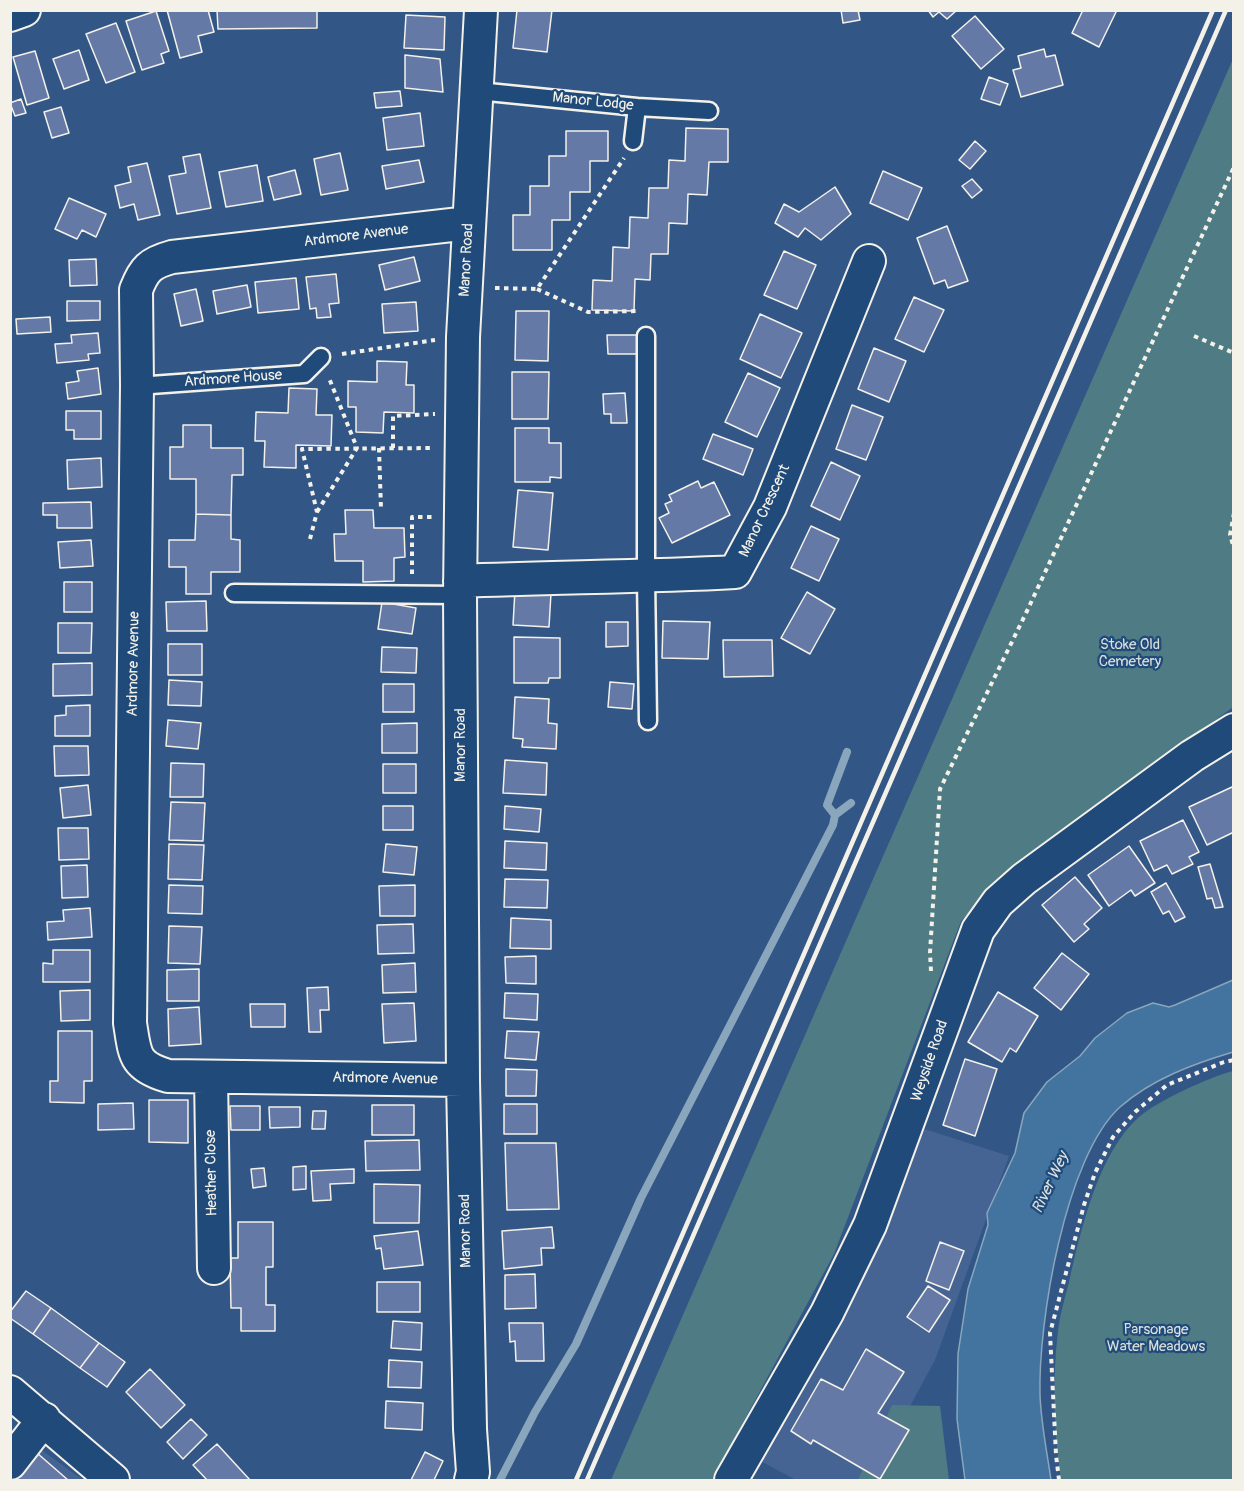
<!DOCTYPE html>
<style>
body{margin:0}
#map{position:relative;width:1244px;height:1491px;overflow:hidden;background:#325787;font-family:Pangolin,sans-serif}
canvas{display:block}
.frame{position:absolute;inset:0;border:12px solid #f4f1e8;pointer-events:none}
</style>
<div id="map">
<canvas width="1244" height="1491"></canvas>
<div class="frame"></div>
</div>
<script>
const ctx = document.querySelector('canvas').getContext('2d');
ctx.lineJoin = 'round';
function fillPath(path, color) {
  ctx.fillStyle = color;
  ctx.fill(path, 'evenodd');
}
function strokePath(path, color, width, dash) {
  ctx.strokeStyle = color;
  ctx.lineWidth = width;
  ctx.lineCap = dash ? 'butt' : 'round';
  ctx.setLineDash(dash || []);
  ctx.stroke(path);
}
function write(font, color, halo, rows, align = 'center') {
  ctx.font = font + ' Pangolin,sans-serif';
  ctx.lineWidth = 4.5;
  ctx.setLineDash([]);
  ctx.textBaseline = 'middle';
  ctx.strokeStyle = halo;
  ctx.fillStyle = color;
  for (const [text, x, y, turn = 0] of rows) {
    ctx.save();
    ctx.translate(x, y);
    ctx.rotate((+turn || 0) * Math.PI / 180);
    ctx.textAlign = isNaN(turn) ? turn : align;
    if (halo) ctx.strokeText(text, 0, 0);
    ctx.fillText(text, 0, 0);
    ctx.restore();
  }
}
fillPath(new Path2D(`
 M918,1127L1009,1156L935,1360L870,1480H796L755,1458Z
 M11,1428L83,1480H11Z`), '#456493');
fillPath(new Path2D(`
 M1233,59V707L1009,871L961,921L834,1254L712,1480H611L884,854Z
 M1233,1071V1480H1061C1054,1432 1052,1380 1058,1331C1060,1314 1065,1298 1069,1282C1081,1230 1098,1153 1139,1117C1157,1101 1210,1077 1233,1071Z
 M892,1405L940,1406L949,1480H858Z`), '#4f7c84');
const water = new Path2D(`
 M1233,980V1052C1193,1064 1152,1079 1120,1107C1065,1157 1038,1323 1040,1395C1041,1423 1047,1452 1051,1480H965L957,1419L958,1354L968,1289L988,1225L987,1213L1015,1153L1024,1113L1047,1082L1080,1056L1095,1038L1127,1013L1153,1003L1169,1007L1175,1005Z`);
fillPath(water, '#42749f');
strokePath(water, '#89a6bc', 1.5);
strokePath(new Path2D(`
 M835,815L827,805L847,752
 M500,1480L535,1412L576,1344L641,1198L833,825L835,815L851,803`), '#89a6bc', 8);
const building = new Path2D(`
 M167,10H208L214,32L198,36L202,52L180,58Z
 M217,10H317V28L218,29Z
 M517,10H552L547,52L513,48Z
 M841,10H858L860,20L843,23Z
 M928,10H957L947,19L939,12L933,17Z
 M1083,10H1117L1099,47L1072,33Z
 M156,11L169,51L161,54L164,63L142,70L126,21Z
 M406,15L445,17L444,50L404,48Z
 M975,16L1004,49L981,69L952,36Z
 M116,23L135,72L106,83L86,34Z
 M1044,49L1046,57L1055,55L1063,85L1021,97L1013,70L1021,68L1018,56Z
 M79,50L89,80L64,89L53,59Z
 M35,51L49,98L27,105L13,57Z
 M405,55L440,59L443,92L405,88Z
 M989,77L1008,84L1000,105L981,99Z
 M400,91L402,106L376,108L374,93Z
 M21,99L26,113L15,116L10,103Z
 M61,107L69,133L52,138L44,112Z
 M420,113L424,146L387,150L383,118Z
 M686,128L728,129V162H709L707,195L688,194L687,224L669,223L668,254H651L650,280L635,279L634,311L592,310L593,280L612,281L613,247L629,248L630,217L648,218L649,188H668L669,160L685,161Z
 M566,131H608V161H590V192H570V220H552V250H513V215H530V186H549V156H566Z
 M975,141L986,151L970,169L959,160Z
 M340,153L348,190L321,195L314,159Z
 M200,154L211,208L177,214L169,176L186,173L183,157Z
 M419,160L424,182L386,189L382,166Z
 M147,163L160,215L138,220L134,204L120,208L115,186L131,182L128,167Z
 M257,165L263,201L226,207L219,172Z
 M295,170L301,194L274,200L268,177Z
 M883,171L922,188L908,220L870,203Z
 M972,179L982,190L972,198L962,186Z
 M835,187L851,214L821,240L805,228L798,237L775,223L784,204L799,212Z
 M69,198L106,214L96,237L82,230L77,239L55,229Z
 M947,226L968,281L948,288L945,280L934,284L917,238Z
 M784,251L816,265L797,309L764,295Z
 M414,257L420,281L385,290L379,265Z
 M96,259L97,285L70,286L69,260Z
 M336,274L339,303L329,304L331,317L317,318L316,308L310,309L306,277Z
 M296,278L299,309L258,313L255,282Z
 M247,285L251,307L217,314L213,291Z
 M196,289L203,321L181,326L174,294Z
 M914,297L944,310L924,352L895,339Z
 M67,301H100V320L67,321Z
 M416,302L418,331L384,333L382,304Z
 M516,311H549L548,361L515,360Z
 M760,314L802,333L781,378L740,359Z
 M50,317L51,332L17,334L16,319Z
 M98,333L100,353L88,354L89,360L57,363L55,344L72,343L71,335Z
 M607,335H641V354H608Z
 M874,348L906,361L889,402L858,389Z
 M377,361L407,362L406,385H414V413L384,412L383,433L356,432V407H348V381L377,382Z
 M98,368L101,394L68,399L66,383L79,381L77,371Z
 M512,372H549L548,419H512Z
 M748,373L780,388L757,437L725,422Z
 M289,388L317,389L316,415H332L331,446L296,445V468L264,467L265,441H255L256,412L288,413Z
 M625,393L627,423H611V414H604L603,394Z
 M852,405L883,417L866,460L836,449Z
 M66,411H101V439H74V430H66Z
 M183,425H211V448H243V475H232L231,515L196,514V479H170V447H183Z
 M515,428H549V443H561V478L550,477V482H515Z
 M713,434L753,449L743,475L703,459Z
 M101,458L102,487L68,489L67,460Z
 M831,462L860,476L840,520L811,506Z
 M698,481L701,488L714,482L730,515L672,543L659,518L669,513L665,504L672,501L669,495Z
 M518,490L553,493L548,550L513,547Z
 M91,502L92,528H57V515H43V503Z
 M345,510H373L374,528H404L405,557L394,558V581L363,582V561H335L334,534H346Z
 M196,514L231,515V539L240,540V572H211V594H186V567H169V540H195Z
 M811,526L839,539L819,581L791,568Z
 M91,540L93,566L60,568L58,542Z
 M64,582H92V612H64Z
 M515,590L551,593L549,627L513,625Z
 M807,592L835,609L810,654L781,638Z
 M206,601L207,631H167L166,602Z
 M382,602L416,608L412,634L378,629Z
 M663,621L710,622L708,659L662,658Z
 M606,622H628V646L606,647Z
 M58,623H92L91,653H58Z
 M514,637L560,638V678H549L548,683H514Z
 M723,640H772L773,676L724,677Z
 M168,644H202V675H168Z
 M382,647L417,648L416,673L381,672Z
 M92,663V695L53,696V664Z
 M169,680L202,682L201,706L168,705Z
 M610,682L634,684L632,709L608,707Z
 M383,684H414V712H383Z
 M515,697L549,699L548,723L557,724L556,749L522,747L523,739L513,738Z
 M90,705V736H55V716L66,715V706Z
 M168,720L201,723L198,749L166,746Z
 M417,723V753H382V724Z
 M54,746H88L89,775L55,776Z
 M505,760L547,763L546,795L503,793Z
 M171,763L204,764L203,797H170Z
 M383,764H416V793H383Z
 M88,785L91,815L63,818L60,788Z
 M1232,787L1234,791V832L1207,845L1189,807Z
 M171,802L205,803L203,841L169,840Z
 M383,806H413V830H383Z
 M505,806L541,809L539,832L504,829Z
 M1183,820L1199,852L1189,857L1193,864L1172,874L1167,865L1154,871L1140,841Z
 M58,828H88L89,859L59,860Z
 M505,841L547,843L546,870L504,868Z
 M169,844L204,845L202,880L168,879Z
 M386,844L417,847L414,875L383,872Z
 M1129,846L1155,883L1135,896L1131,890L1109,906L1088,875Z
 M1210,864L1223,907L1215,908L1212,898L1207,899L1198,867Z
 M87,865L88,897L62,898L61,866Z
 M1075,877L1102,908L1084,924L1089,929L1074,942L1042,905Z
 M505,879L548,880L547,908L504,907Z
 M1166,883L1185,917L1175,922L1169,911L1163,914L1151,892Z
 M169,885L203,886L202,914L168,913Z
 M415,885V916H380L379,886Z
 M90,908L92,937L48,940L47,922L64,921L63,910Z
 M511,918L551,920V949L510,948Z
 M413,924L414,953L378,954L377,925Z
 M169,926L202,927L200,964L168,963Z
 M53,950H90V982H43V963L53,964Z
 M1062,953L1089,974L1061,1010L1034,988Z
 M536,956V984L506,983L505,957Z
 M415,963L416,992L383,993L382,965Z
 M199,969V1001H167V970Z
 M328,987L329,1010H320L321,1032H309L307,988Z
 M90,990V1020L61,1021L60,991Z
 M998,992L1038,1016L1016,1052L1010,1048L1002,1062L968,1042Z
 M505,993L538,994L537,1020L504,1018Z
 M414,1003L416,1041L384,1043L382,1004Z
 M250,1004H285V1027H251Z
 M199,1007L201,1044L169,1046L168,1009Z
 M58,1031H92V1081H84V1103L50,1102V1081H58Z
 M507,1031L539,1032L536,1060L505,1058Z
 M965,1059L997,1069L975,1136L943,1125Z
 M506,1069L537,1070L536,1096H506Z
 M149,1100H188V1143L149,1142Z
 M133,1103L134,1129L98,1130V1104Z
 M504,1104H537V1134H504Z
 M372,1105H414V1135H372Z
 M230,1106H260V1130H231Z
 M269,1107H300V1127L270,1128Z
 M313,1111H326L325,1129H312Z
 M419,1140L420,1170L366,1171L365,1141Z
 M505,1143H556L559,1209L507,1210Z
 M306,1166V1189L293,1190V1167Z
 M264,1168L266,1186L253,1188L251,1169Z
 M354,1169V1183L330,1184L331,1200L313,1201L311,1171Z
 M374,1184L420,1185L419,1223H374Z
 M238,1222H273V1267H266V1305H275V1331H241V1308H231L230,1258H238Z
 M552,1227L554,1248H541L542,1265L504,1269L502,1231Z
 M418,1231L423,1265L384,1269L381,1248L376,1249L374,1236Z
 M940,1242L964,1251L949,1290L926,1281Z
 M535,1274L536,1308L505,1309V1275Z
 M377,1282H420V1312H377Z
 M928,1286L950,1300L929,1332L907,1317Z
 M26,1291L51,1308L33,1334L10,1318V1312Z
 M51,1308L99,1343L80,1368L33,1334Z
 M393,1321L422,1323L421,1350L391,1348Z
 M509,1323H543L544,1361H516L515,1341L510,1342Z
 M99,1343L125,1362L107,1387L80,1368Z
 M866,1349L904,1372L878,1413L909,1430L880,1479L813,1440L811,1444L791,1431L821,1379L843,1390Z
 M389,1360L422,1362L421,1388L388,1387Z
 M150,1369L185,1405L161,1428L126,1392Z
 M386,1401L423,1403L422,1430L385,1428Z
 M191,1419L207,1435L183,1459L167,1442Z
 M217,1444L250,1480H207L193,1465Z
 M425,1452L443,1461L434,1480H411Z
 M37,1453L68,1480H14L12,1479Z`);
fillPath(building, '#6579a7');
strokePath(building, '#f4f1e8', 1.5);
const service = new Path2D(`
 M478,91L637,107L709,111
 M633,141L637,107
 M646,336V577L648,721
 M137,386L304,374L321,357
 M234,593L460,595`);
const minor = new Path2D(`
 M10,15L24,10
 M460,581C552,577 644,577 735,572L770,507L869,261
 M211,1077L214,1268
 M463,1080L168,1076C134,1066 135,1055 130,1023L137,386L136,290C144,269 150,263 172,257L469,223
 M10,1392L113,1480
 M10,1463L44,1419
 M471,1480L473,1472L470,1429L463,1080L460,595L463,337L481,10
 M731,1480L827,1313L870,1225L978,930L998,902L1024,879L1192,756L1234,730`);
strokePath(service, '#f4f1e8', 21);
strokePath(minor, '#f4f1e8', 36);
strokePath(new Path2D(`
 M495,288L537,289L624,158
 M537,289L588,312L639,311
 M1194,336L1234,353
 M342,354L435,340
 M379,448L381,509
 M393,448V416L435,414
 M317,512L357,448L329,378
 M1234,513L1230,535L1234,548
 M310,539L317,512L302,449L434,448
 M412,574V517H434
 M931,971L930,953L940,789L1027,611L1234,167
 M1059,1480L1056,1455L1050,1333L1084,1205L1095,1173L1113,1137L1135,1112L1167,1085L1224,1062L1234,1060`), '#f4f1e8', 4, [4.5, 4.5]);
strokePath(service, '#1f4a7a', 16);
strokePath(minor, '#1f4a7a', 32);
strokePath(new Path2D(`
 M576,1480L1213,10
 M587,1480L1226,10`), '#f4f1e8', 4.5);
write('15px', '#f4f1e8', '#1f4a7a', [
 ["Manor Lodge",593,102,6],
 ["Ardmore Avenue",356,236,-7],
 ["Manor Road",467,260,-87],
 ["Ardmore House",233,379,-4],
 ["Manor Crescent",765,511,-65],
 ["Ardmore Avenue",134,664,-89],
 ["Manor Road",461,745,-90],
 ["Weyside Road",930,1061,-71],
 ["Ardmore Avenue",385,1079,1],
 ["Heather Close",212,1173,-91],
 ["Manor Road",466,1231,-91]
]);
write('15px', '#dbdfd9', '#1f4a7a', [
 ["Stoke Old",1130,645],
 ["Cemetery",1130,662],
 ["Parsonage",1156,1330],
 ["Water Meadows",1156,1347]
]);
write('italic 16px', '#d9dedd', '#1f4a7a', [
 ["River Wey",1051,1183,-65]
]);
</script>
